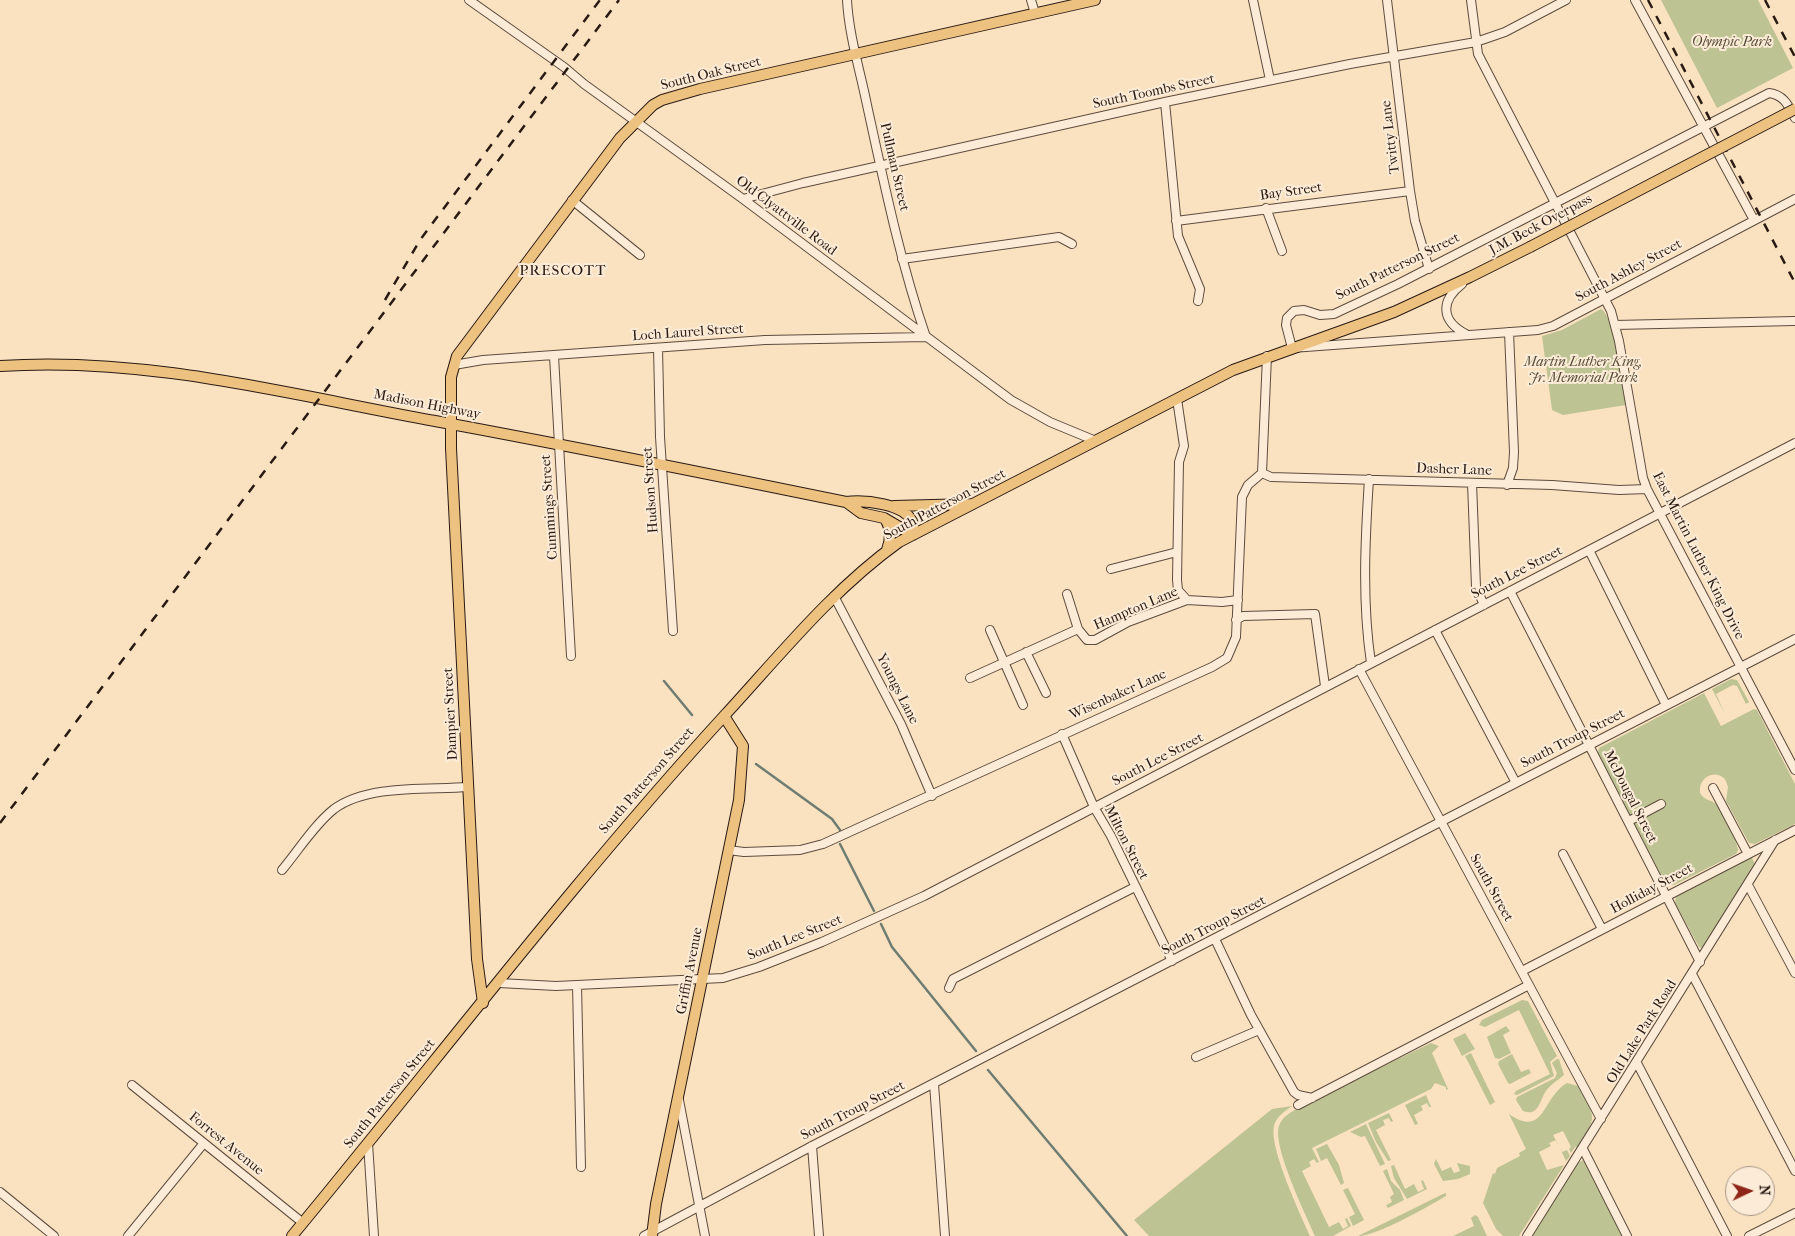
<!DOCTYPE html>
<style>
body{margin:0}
#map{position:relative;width:1795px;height:1236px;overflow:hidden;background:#fae2c1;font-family:"IM FELL French Canon",serif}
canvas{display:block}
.north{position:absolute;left:1725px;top:1166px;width:50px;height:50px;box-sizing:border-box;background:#fcecd7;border:1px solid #a89889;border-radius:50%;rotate:87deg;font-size:14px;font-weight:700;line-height:20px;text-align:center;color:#291a13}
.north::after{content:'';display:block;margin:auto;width:18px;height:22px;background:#8f2418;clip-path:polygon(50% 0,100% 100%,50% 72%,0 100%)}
</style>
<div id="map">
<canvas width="1795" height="1236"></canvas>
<div class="north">N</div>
</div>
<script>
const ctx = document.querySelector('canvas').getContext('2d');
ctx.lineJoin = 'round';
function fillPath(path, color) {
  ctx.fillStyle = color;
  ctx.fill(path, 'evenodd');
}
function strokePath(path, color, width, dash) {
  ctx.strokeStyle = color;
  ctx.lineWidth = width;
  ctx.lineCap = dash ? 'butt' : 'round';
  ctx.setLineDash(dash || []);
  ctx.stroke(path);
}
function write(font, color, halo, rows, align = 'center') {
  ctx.font = font + ' "IM FELL French Canon",serif';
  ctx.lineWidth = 4;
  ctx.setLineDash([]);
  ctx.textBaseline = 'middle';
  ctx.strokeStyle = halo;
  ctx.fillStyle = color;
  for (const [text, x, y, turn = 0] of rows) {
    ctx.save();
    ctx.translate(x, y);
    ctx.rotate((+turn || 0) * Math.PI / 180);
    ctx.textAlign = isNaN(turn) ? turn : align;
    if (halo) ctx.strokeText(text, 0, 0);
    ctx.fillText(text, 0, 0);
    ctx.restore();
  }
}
fillPath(new Path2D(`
 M1661,0H1758L1793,68L1717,108Z
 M1601,309C1614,314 1623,389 1626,405L1563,415L1552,410L1542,336L1562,330Z
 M1731,679L1737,680L1749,702L1746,704L1737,686L1733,685L1716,694L1725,714L1712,689Z
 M1704,693L1721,726L1754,709L1757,710L1795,784V824L1755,844L1749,843L1726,801L1728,787L1725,779C1713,768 1698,779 1700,793C1705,801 1710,799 1716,804C1722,809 1738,843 1738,850L1736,854L1674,885L1665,883L1598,753L1599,748Z
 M1751,856L1756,866L1703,948L1699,947L1675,903L1676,895Z
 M1522,1000L1528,1001L1557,1056L1550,1062L1554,1076L1517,1095L1514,1094L1516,1091L1550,1074L1519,1010L1485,1027L1479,1025L1482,1020Z
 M1506,1026L1510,1031L1503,1035L1511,1053L1499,1059L1495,1058L1487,1037Z
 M1465,1033L1475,1049L1462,1056L1453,1039Z
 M1431,1043L1439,1046L1432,1053L1448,1089L1446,1090V1087L1435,1083L1431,1089L1312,1148L1319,1162L1317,1163L1314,1159L1309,1162L1311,1166L1302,1171L1329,1227L1339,1222L1343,1229L1348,1226L1345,1219L1347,1218L1351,1226L1333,1236H1315C1306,1215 1272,1146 1279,1126C1282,1116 1293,1111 1302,1106Z
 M1471,1053L1495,1102L1490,1105L1465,1056Z
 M1512,1054L1521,1072L1529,1069L1531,1073L1510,1084L1508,1083L1498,1064L1499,1061Z
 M1557,1059H1559L1564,1075C1558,1080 1551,1084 1546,1091C1539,1101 1539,1117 1523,1111L1516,1100L1517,1097L1555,1078L1557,1073L1552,1063Z
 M1567,1083L1578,1086C1596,1119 1598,1115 1577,1148L1576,1146L1571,1153L1569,1149L1571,1147L1563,1131L1553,1135L1562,1152L1567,1150L1570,1156L1566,1161L1556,1140L1549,1143L1551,1146L1539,1152L1547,1170L1564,1165L1519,1236H1503L1496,1229L1483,1203L1493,1173L1495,1174L1497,1168L1520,1156L1519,1153L1526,1149L1509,1114C1545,1139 1542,1097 1567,1083Z
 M1426,1095L1431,1107H1429L1427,1103L1421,1106L1423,1110L1414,1115L1418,1124L1415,1125L1405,1105Z
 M1292,1106C1285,1111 1276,1117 1274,1126C1269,1148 1300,1213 1310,1236H1149L1134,1220L1272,1109Z
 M1389,1113L1393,1121L1391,1122L1389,1118L1383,1120L1385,1125L1376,1130L1391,1160L1388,1161L1376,1142L1368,1123Z
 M1366,1124L1385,1164L1380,1166L1365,1136L1361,1137L1350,1132Z
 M1327,1144L1339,1165L1344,1183L1341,1185L1327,1158L1321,1161L1316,1149Z
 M1436,1159L1442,1171L1451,1167L1454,1173L1460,1171L1457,1163L1470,1166V1174L1458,1179L1443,1181L1434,1164Z
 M1583,1160L1623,1236H1532L1578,1163Z
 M1394,1165L1405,1189L1414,1184L1418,1192L1424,1189L1421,1181L1423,1180L1427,1189L1407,1199L1394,1178L1391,1166Z
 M1387,1169L1391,1181L1400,1190L1404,1200L1388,1208L1386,1205L1392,1202L1390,1197L1394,1194L1383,1171Z
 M1348,1188L1364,1220L1353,1226L1349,1217L1355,1214L1343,1190Z
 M1443,1194L1446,1193V1196C1427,1207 1377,1236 1358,1236Z
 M1475,1215L1478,1217L1487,1236H1453L1474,1226L1471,1218Z`), '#bec393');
strokePath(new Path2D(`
 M664,681L692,715
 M756,764L832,819L840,830
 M840,844L874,911
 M881,924L892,947L976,1051
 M988,1070L1127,1236`), '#6f7c72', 2.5);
const minor = new Path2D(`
 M469,0L564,67L584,84L743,199L1011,400L1050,422L1096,441
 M1031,0L1035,13
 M1253,0L1270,80
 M1387,0L1410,191L1415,221L1429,269
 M1471,0L1478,54L1611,311L1619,341L1643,478L1647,489L1795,770
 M1635,0L1754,220
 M1165,102L1178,236L1200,289L1198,301
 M1795,118C1788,105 1784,95 1769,93L1398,284L1334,314L1320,315L1304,310L1294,311L1287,318L1286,325L1292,348L1538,330L1553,326L1795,199
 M743,199L803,183L1165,102L1350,64L1476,42L1505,32L1566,0
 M572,200L640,255
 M1266,208L1282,251
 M1176,221L1410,191
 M902,259L1059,237L1072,244
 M1462,284C1440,301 1441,321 1466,334
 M1615,325L1795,321
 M658,348L660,437L673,631
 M554,356L571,656
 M454,365L483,360L765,340L926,337C900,261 884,183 867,105C860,70 849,36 847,0
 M1177,399L1184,446L1179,462L1177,580L1178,590L1187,600
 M1262,473L1271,477L1552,485L1619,490L1647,489
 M1369,479C1365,541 1362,602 1371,663
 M1472,483L1476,587L1484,605
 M1507,485L1513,468L1514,452L1509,332
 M1589,550L1666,705
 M1111,569L1177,552
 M1510,591L1700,962
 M1067,594L1078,629L1087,640H1095L1128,622L1187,600L1222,602L1238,600
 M834,596L901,724L932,796
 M1236,620L1243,616L1315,614L1325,686
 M990,630L1023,705
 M1435,630L1516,783
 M1026,652L1046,693
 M1359,669L1601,1119
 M970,678L1078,629
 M1062,734L1094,807L1111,836L1172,961
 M1713,788L1748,854
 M1629,821L1661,804
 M728,850L744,852L800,850L823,844L1212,667L1227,658L1236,637L1242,497L1248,485L1262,473L1267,356
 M1563,854L1602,929
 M282,870C298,851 314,825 334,809C368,784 428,790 468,787
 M1748,885L1795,973
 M1215,939L1251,1015L1294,1092L1298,1095L1312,1098
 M1522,971L1795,830
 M1692,974L1795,1171
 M499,983L556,986L723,978L759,967L822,942L924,896L1795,443
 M577,985L581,1167
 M949,988L953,979L1135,887
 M1196,1057L1259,1030
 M1637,1063L1727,1236
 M934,1084L945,1236
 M132,1085L303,1223
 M679,1100L705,1236
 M1298,1105L1529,985
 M368,1143L374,1236
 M812,1146L819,1236
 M1583,1149L1627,1236
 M0,1192L54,1236
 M128,1236L204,1143
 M644,1236L812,1146L1795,639
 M1527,1236L1775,840
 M1749,1236L1795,1213`);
const major = new Path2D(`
 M0,366C148,356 291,395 435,421C572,446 709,474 846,502C863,500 907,503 913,524C913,527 913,532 913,535
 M846,502L861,513L884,518L913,535
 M894,506L972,504
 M885,519C892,529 891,539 887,550
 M483,1003L477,959L451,448V377L457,356L620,138L653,105L662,100L700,89L1095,0
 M292,1236C436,1062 573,881 725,715C781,654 832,590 899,542L1233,370L1394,312L1470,277L1530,247
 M652,1236L656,1204L739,800L743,746L724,716`);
strokePath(minor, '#5d4c3e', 10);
strokePath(major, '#291a13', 12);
strokePath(minor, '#fcecd7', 8);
strokePath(major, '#edc180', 10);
strokePath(new Path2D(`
 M1648,0L1795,283
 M1765,0L1795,57
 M385,300L420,240L600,0
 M0,823L619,0`), '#291a13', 2.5, [9, 9]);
const majorBridge = new Path2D(`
 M1530,247L1795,109`);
strokePath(majorBridge, '#291a13', 12, []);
strokePath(majorBridge, '#edc180', 10);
write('italic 14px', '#564d39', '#fcecd7', [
 ["Olympic Park",1732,43],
 ["Martin Luther King,",1583,363],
 ["Jr. Memorial Park",1583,379]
]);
write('14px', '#291a13', '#fcecd7', [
 ["South Oak Street",711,74,-14],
 ["South Toombs Street",1154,92,-12],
 ["Twitty Lane",1391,137,-97],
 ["Pullman Street",894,167,77],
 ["Bay Street",1291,192,-8],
 ["Old Clyattville Road",786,216,37],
 ["J.M. Beck Overpass",1541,225,-28],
 ["South Patterson Street",1398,267,-26],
 ["South Ashley Street",1629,271,-28],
 ["Loch Laurel Street",688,333,-4],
 ["Madison Highway",427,405,11],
 ["Dasher Lane",1454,470,2],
 ["Hudson Street",651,490,-94],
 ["South Patterson Street",945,505,-28],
 ["Cummings Street",550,507,-94],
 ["East Martin Luther King Drive",1698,556,63],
 ["South Lee Street",1517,573,-27],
 ["Hampton Lane",1136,609,-23],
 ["Youngs Lane",897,689,63],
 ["Wisenbaker Lane",1118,695,-24],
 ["Dampier Street",451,714,-93],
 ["South Troup Street",1573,739,-27],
 ["South Lee Street",1158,760,-27],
 ["South Patterson Street",647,781,-49],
 ["McDougal Street",1630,797,63],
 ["Milton Street",1126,843,63],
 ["South Street",1491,888,61],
 ["Holliday Street",1652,889,-28],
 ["South Troup Street",1214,926,-27],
 ["South Lee Street",795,938,-22],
 ["Griffin Avenue",690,971,-79],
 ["Old Lake Park Road",1642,1032,-58],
 ["South Patterson Street",390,1094,-51],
 ["South Troup Street",853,1111,-27],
 ["Forrest Avenue",226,1144,39]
]);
ctx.letterSpacing = '1px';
write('15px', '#291a13', '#fcecd7', [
 ["PRESCOTT",563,271]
]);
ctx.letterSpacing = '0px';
</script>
